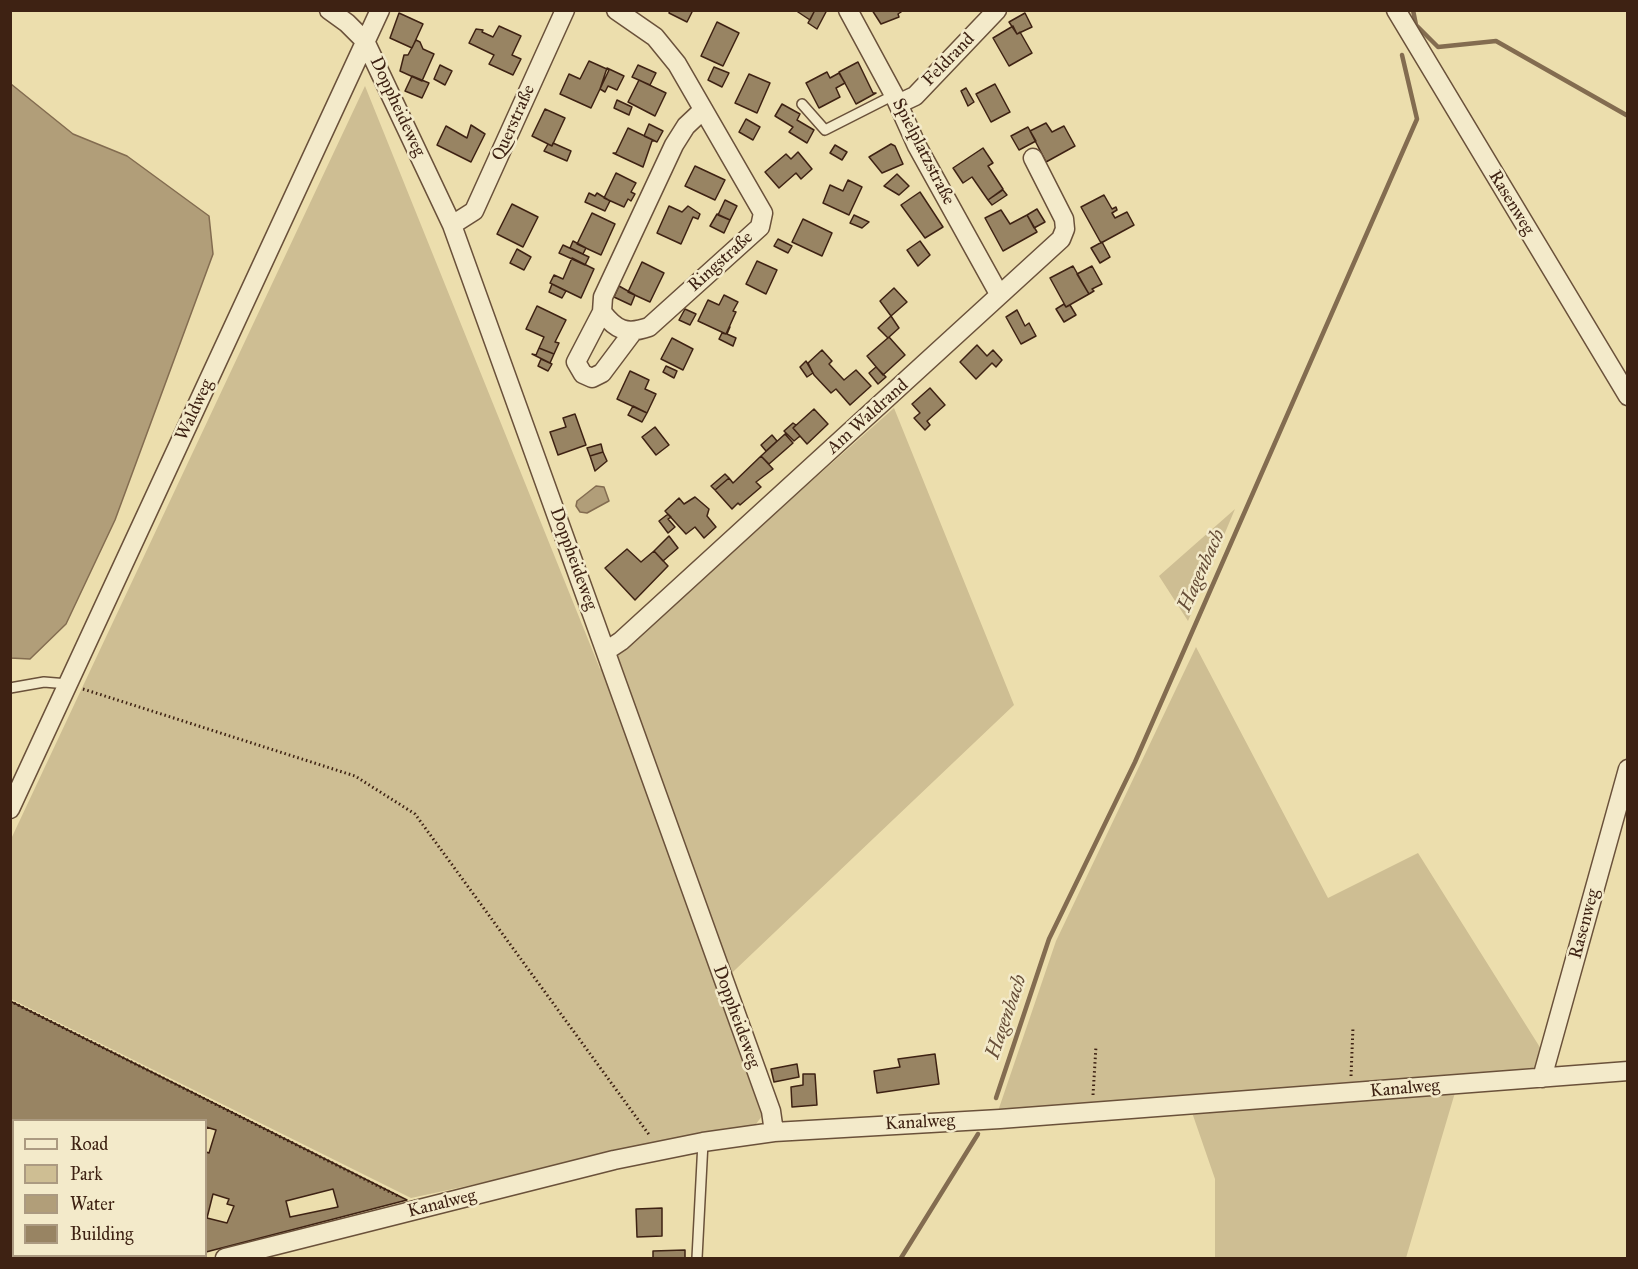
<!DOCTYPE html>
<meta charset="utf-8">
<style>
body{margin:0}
#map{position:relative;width:1638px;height:1269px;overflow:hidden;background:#ecdead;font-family:"IM FELL Great Primer",serif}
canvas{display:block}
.frame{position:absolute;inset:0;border:12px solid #3e2213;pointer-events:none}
.legend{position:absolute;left:12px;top:1119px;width:195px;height:138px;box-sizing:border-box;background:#f3eaca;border:2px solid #ab9a81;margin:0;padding:8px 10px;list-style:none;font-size:18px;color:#3e2213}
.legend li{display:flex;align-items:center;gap:12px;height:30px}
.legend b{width:30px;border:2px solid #ab9a81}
</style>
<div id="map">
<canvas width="1638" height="1269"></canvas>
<div class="frame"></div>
<ul class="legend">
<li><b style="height:8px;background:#f3eaca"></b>Road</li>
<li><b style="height:16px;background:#cebe93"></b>Park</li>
<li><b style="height:16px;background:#b19e79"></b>Water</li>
<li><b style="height:16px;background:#988463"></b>Building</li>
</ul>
</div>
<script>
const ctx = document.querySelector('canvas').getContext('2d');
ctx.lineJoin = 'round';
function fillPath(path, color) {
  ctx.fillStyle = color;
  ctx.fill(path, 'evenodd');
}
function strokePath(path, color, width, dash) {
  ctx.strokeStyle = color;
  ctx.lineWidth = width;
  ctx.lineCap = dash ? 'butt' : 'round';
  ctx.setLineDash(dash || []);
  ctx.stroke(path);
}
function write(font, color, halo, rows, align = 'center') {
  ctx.font = font + ' "IM FELL Great Primer",serif';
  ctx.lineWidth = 5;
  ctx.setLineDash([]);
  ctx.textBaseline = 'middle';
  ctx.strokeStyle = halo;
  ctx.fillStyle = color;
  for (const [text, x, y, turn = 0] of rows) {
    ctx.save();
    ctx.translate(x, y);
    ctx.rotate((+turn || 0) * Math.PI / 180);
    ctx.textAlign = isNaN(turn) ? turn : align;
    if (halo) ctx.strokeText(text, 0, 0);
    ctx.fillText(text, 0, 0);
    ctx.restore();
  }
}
fillPath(new Path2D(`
 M365,86L600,669L894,408L1014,705L716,988L762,1116L756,1124L411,1198L11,999V839Z
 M1235,509L1188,621L1159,576Z
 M1196,647L1328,898L1418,853L1541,1049L1535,1074L1462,1077L1454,1096L1406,1258H1215V1179L1187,1098L997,1114L1056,941Z`), '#cebe93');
const water = new Path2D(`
 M11,84L73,134L127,156L209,216L213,254L115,520L66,624L30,659L10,658Z
 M596,486L604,487L609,501L587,513L580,512L576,506L577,501Z`);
fillPath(water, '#b19e79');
strokePath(water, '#836c50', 1.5);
strokePath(new Path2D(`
 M1413,10L1416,25L1438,47L1496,41L1628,116
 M996,1098L1049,939L1135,762L1417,119L1402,55
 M901,1258L978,1134`), '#836c50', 4.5);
const building = new Path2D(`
 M670,10H693L687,22L669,13Z
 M795,10H815L810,20Z
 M815,10H827L817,29L808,23Z
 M904,10L898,14L899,17L881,24L872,10Z
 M399,13L423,24L412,48L390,38Z
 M1025,13L1032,27L1017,34L1009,22Z
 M717,22L739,33L723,66L701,56Z
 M499,26L521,36L512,55L521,59L513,75L489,64L494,55L469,43L476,29L483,30L482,32L493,37Z
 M1013,26L1017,34L1020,32L1032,53L1009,66L993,38Z
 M416,40L420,42L423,49L434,54L422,81L400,71L404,55H408Z
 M589,61L609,70L591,108L560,94L569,74L580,79Z
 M858,62L873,93H876L856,104L839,72Z
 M440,65L452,71L445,85L434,79Z
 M638,65L656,73L650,85L632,77Z
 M714,67L729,73L722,87L708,80Z
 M607,68L624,76L617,90L608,86L605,92L600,89Z
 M827,72L830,78L839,73L845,83L836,88L840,97L819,108L806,83Z
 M749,74L770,83L757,113L735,103Z
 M412,76L429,83L422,98L405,91Z
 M639,80L666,93L655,116L628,102Z
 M995,84L1010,112L991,122L976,94Z
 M966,88L974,102L968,106L961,91Z
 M617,100L632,107L629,115L614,108Z
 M782,104L800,114L797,120L814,130L807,143L789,132L793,127L775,116Z
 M545,109L565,118L552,146L532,136Z
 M746,119L760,127L753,140L739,132Z
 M1046,123L1052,132L1064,126L1075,146L1046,162L1030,131Z
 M649,124L663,131L657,142L644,136Z
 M471,125L485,134L471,162L437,145L446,126L467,138Z
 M1028,127L1036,141L1019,150L1011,136Z
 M628,128L655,141H652L643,167L613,153H616Z
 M553,143L571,151L567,161L544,151L548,144L552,146Z
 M891,144L895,146L903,164L882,173L869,157Z
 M835,145L847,152L842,160L830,153Z
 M983,148L993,163L988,166L1003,189L988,200L972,177L963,183L953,168Z
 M798,152L812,169L801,179L796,173L779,188L765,172L786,154L791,159Z
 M695,166L725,180L715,200L685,186Z
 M616,173L636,183L631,192L635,194L631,201L628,199L624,207L604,198Z
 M897,174L909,186L899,195L884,186Z
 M848,180L862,187L849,215L823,203L830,185L843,191Z
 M1003,190L1007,195L992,205L988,200Z
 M920,192L943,227L925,238L901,205Z
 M589,193L595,196L597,193L610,201L605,211L585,202Z
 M1104,195L1112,209L1116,207L1117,210L1112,213L1115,218L1127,212L1134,225L1101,243L1081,207Z
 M725,200L737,206L730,220L718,215Z
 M512,204L538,217L523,247L497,234Z
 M669,206L682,212L688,206L700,214L698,219L693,217L681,244L657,233Z
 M1037,209L1045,222L1034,228L1027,215Z
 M1001,210L1010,224L1027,215L1037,232L1003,251L985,218Z
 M592,213L615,224L601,255L577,244Z
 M717,214L730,220L724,233L710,226Z
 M854,215L869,222L862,228L850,223Z
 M803,219L832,233L822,256L792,242Z
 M778,239L792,246L788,253L774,246Z
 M573,241L586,248L583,254L570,248Z
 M920,241L930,255L918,266L907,250Z
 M1102,242L1110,257L1100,263L1091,248Z
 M563,245L589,257L585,265L559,253Z
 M517,249L531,257L524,270L510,263Z
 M572,258L594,269L581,298L550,283L554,275L563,279Z
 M757,261L777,270L766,294L746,284Z
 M642,262L664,273L650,302L628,292Z
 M1073,266L1089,294L1066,307L1050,278Z
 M1092,266L1102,284L1092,289L1094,291L1089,294L1077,274Z
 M552,284L566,291L562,298L549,292Z
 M619,286L635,295L631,305L614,297Z
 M894,288L907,302L891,316L880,301Z
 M724,295L738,302L733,311L736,312L726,334L698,321L708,300L719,305Z
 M1064,304L1066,307L1070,305L1076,315L1064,322L1056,309Z
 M537,306L566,320L555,342L559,343L554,354L539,348L544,337L526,329Z
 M685,309L696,314L690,325L679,320Z
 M1017,310L1025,326L1029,323L1036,336L1021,344L1006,317Z
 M891,316L899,328L888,338L878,328Z
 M730,327L727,334L736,338L733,346L719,339L722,333L726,334Z
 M889,337L905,355L883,375L867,356Z
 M672,338L693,349L683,370L661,359Z
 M977,345L987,356L993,350L1002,360L996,367L992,363L976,379L960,362Z
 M539,348L554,354L550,363L532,354L536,355Z
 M822,350L832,361L829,364L844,380L856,370L871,386L850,405L836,389L831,393L814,375L808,363Z
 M541,359L552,364L548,371L538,366Z
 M806,361L813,373L807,377L800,367Z
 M666,366L677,371L674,378L663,372Z
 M876,367L886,377L878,384L869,373Z
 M630,371L649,380L645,389L656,394L647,413L617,399Z
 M930,388L945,405L927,421L930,425L925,430L914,418L920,413L912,404Z
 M633,406L647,413L642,422L628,415Z
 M814,409L828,424L807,444L793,428Z
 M575,414L586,445L558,455L550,432L566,427L563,418Z
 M793,423L796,425L793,428L800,436L794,441L784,431Z
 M655,427L669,445L656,455L642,437Z
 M785,434L793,443L769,464L761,456Z
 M772,435L777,441L766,451L761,445Z
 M601,444L603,452L590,456L587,448Z
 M603,452L607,461L595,471L590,456Z
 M761,456L773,469L756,482L761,487L740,505L738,503L732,509L715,490L729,478L733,483Z
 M725,474L729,478L715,490L711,486Z
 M695,497L709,509L707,516L716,527L704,538L695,527L686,534L665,511L679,498L684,504Z
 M668,514L671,517L668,519L675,527L668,533L659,521Z
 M669,536L678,548L663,561L654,551Z
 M627,549L641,562L654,551L668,566L635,600L605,568Z
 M10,1001L407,1200L206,1252V1120H14V1256H192L180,1258H10Z
 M935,1054L939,1084L877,1093L874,1071L900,1067L898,1059Z
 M797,1064L799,1077L774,1082L771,1069Z
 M803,1074H815L817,1105L792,1107L791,1087L803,1085Z
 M206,1127L216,1130L209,1153L206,1152Z
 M333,1189L338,1207L290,1217L286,1201Z
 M213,1194L229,1199L227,1204L234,1206L227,1223L207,1218Z
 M662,1208V1236L637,1237L636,1209Z
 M685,1250V1258H653V1251Z`);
fillPath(building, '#988463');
strokePath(building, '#3e2213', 1.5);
const service = new Path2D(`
 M802,104L825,130L894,95
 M10,688L44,682L68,684
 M697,1258L703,1142`);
const minor = new Path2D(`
 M329,10L347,23L365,41L452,225L771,1111L774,1132
 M616,10L655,37L677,64L763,213L760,227L649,327C626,335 616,330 602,312L603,297L674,145L686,126L703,110
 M848,10L894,95L917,146L999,294
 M1396,10L1628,396
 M898,104L915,96L997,10
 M452,225L474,211L565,10
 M602,312L576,362L583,374L592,378L602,373L632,333
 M606,651L621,641L1061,239L1065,229L1064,219L1033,158
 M10,809L380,10
 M1542,1078L1628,769
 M225,1258L614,1160L703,1142L774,1132L1000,1119L1628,1071`);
strokePath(service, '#6a513a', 12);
strokePath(minor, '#6a513a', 21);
strokePath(new Path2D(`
 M83,689L355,776L415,814L650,1136
 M10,1001L400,1197
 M1351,1076L1353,1027
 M1093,1095L1096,1046`), '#3e2213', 3, [1.5, 3]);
strokePath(service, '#f3eaca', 9);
strokePath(minor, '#f3eaca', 18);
write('18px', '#3e2213', '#f3eaca', [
 ["Feldrand",949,60,-46],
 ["Doppheideweg",397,107,65],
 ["Querstraße",514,123,-66],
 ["Spielplatzstraße",923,152,63],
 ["Rasenweg",1511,203,59],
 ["Ringstraße",721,262,-42],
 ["Waldweg",195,410,-65],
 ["Am Waldrand",868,417,-42],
 ["Doppheideweg",573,559,70],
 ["Rasenweg",1585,924,-75],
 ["Doppheideweg",736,1017,70],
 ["Kanalweg",1405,1089,-5],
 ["Kanalweg",920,1123,-3],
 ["Kanalweg",442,1204,-14]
]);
write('italic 20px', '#664d37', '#f3eaca', [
 ["Hagenbach",1202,571,-66],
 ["Hagenbach",1007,1017,-71]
]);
</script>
